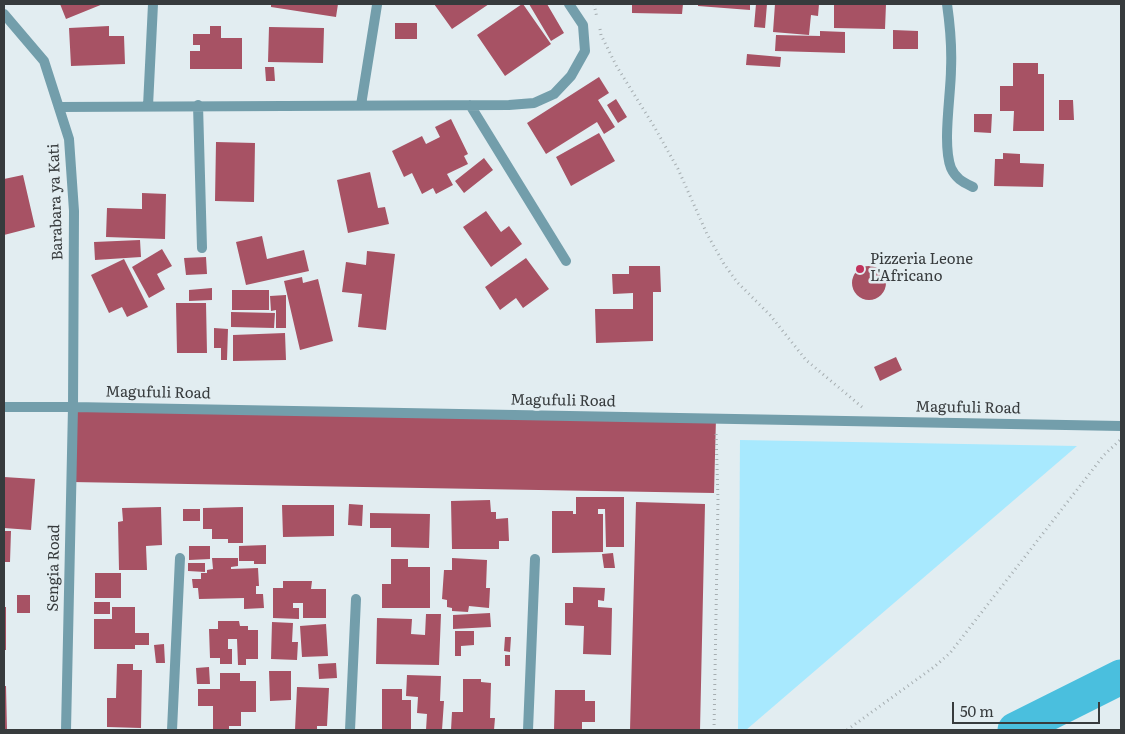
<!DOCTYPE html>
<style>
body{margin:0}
#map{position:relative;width:1125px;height:734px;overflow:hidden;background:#e2edf1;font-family:Literata,serif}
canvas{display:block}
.frame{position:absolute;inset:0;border:5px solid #373b3d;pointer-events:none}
.scale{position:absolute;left:952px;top:702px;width:148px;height:22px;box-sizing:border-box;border:2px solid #373b3d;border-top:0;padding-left:6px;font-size:15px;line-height:18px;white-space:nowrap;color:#373b3d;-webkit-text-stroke:4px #e2edf1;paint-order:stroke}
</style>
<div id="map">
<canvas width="1125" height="734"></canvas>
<div class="frame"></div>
<div class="scale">50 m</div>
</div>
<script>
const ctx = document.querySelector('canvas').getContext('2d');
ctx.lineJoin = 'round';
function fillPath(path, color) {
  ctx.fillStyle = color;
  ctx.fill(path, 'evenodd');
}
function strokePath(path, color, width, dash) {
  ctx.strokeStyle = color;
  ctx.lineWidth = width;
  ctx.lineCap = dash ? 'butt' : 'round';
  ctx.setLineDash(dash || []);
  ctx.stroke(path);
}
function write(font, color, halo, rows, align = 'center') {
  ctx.font = font + ' Literata,serif';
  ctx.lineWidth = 5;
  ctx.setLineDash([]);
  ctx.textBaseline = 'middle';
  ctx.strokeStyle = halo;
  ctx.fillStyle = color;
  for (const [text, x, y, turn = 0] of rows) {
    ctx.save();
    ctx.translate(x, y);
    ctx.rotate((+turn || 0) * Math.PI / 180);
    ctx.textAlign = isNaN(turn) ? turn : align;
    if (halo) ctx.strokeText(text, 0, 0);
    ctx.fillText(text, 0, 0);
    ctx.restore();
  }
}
fillPath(new Path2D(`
 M740,440L1077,446L746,730H738Z`), '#a8e9fe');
strokePath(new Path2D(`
 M1015,730L1121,677`), '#4abfde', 35);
fillPath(new Path2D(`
 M60,4H103L66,19Z
 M271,4H338L336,17L271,7Z
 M434,4H489L452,29Z
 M522,4H523L551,44L505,76L477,35Z
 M529,4H547L564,33L551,41Z
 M632,4H683L682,14L632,13Z
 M698,4H750V10L698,6Z
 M756,4H767L765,28L754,27Z
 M775,4H819L818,16L811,15L809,35L773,32Z
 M834,4H886L885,29L834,28Z
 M395,23H417V39H395Z
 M109,26V36H124L125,64L71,66L69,28Z
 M210,26H221V38H242V69H190V51H200V45H193V34H210Z
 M269,27L324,28L323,63L268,62Z
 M893,30L918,31V49H893Z
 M820,31L845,32V53L775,51L776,35L820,36Z
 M747,54L781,57L780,67L746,65Z
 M1013,63H1038V74H1044V131H1013L1014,111H1000V86H1013Z
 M265,67H274L275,81H266Z
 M599,77L609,93L598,100L615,127L604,134L597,122L546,154L527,123Z
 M616,99L627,117L618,123L607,105Z
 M1059,100H1073L1074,120H1059Z
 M974,114H992L991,133L974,132Z
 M451,119L468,154L464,156L468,164L447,174L453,185L436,194L433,188L422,194L412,173L404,177L392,151L422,136L426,144L440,137L435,127Z
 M599,133L615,161L571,186L556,157Z
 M216,142L255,143L254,202L215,201Z
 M1003,153L1020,154V163L1044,164L1043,187L994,186L995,159H1003Z
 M484,158L493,170L464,193L455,181Z
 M370,172L378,208L385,207L389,224L348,233L337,180Z
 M23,175L35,227L4,235V179Z
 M142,193L166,194L165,239L106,237L107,208L142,209Z
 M486,211L501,232L509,226L522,244L491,267L463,227Z
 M262,236L267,259L304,250L309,271L246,285L236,242Z
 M140,240L141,257L95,260L94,242Z
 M162,249L172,266L157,274L165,289L149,298L132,267Z
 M367,251L395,254L386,330L358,327L362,294L342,292L346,262L366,265Z
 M206,257L207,274L186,275L184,258Z
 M526,258L549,289L523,308L516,298L500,310L485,287Z
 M124,259L148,307L127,317L122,307L109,313L91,275Z
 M629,266H660L661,292H653V341L596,343L595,309H633V293L613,294L612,274H629Z
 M852 283a17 17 0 1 1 34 0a17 17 0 1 1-34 0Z
 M302,277L303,283L318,279L333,341L300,350L284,281Z
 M212,288V300L189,301V290Z
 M232,290H269V310H232Z
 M286,295V328H276V310L271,311L270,296Z
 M176,303H206L207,353H177Z
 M231,312L275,313L274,328L231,327Z
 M214,328L228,329L227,360H221V348H214Z
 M285,333L286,360L233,361V335Z
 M896,357L902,370L880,381L874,367Z
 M73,407L716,418L714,493L71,482Z
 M4,477L35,479L31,530L4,528Z
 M576,497H624V547H606L605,509H598V514H576Z
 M490,500L491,512H496V519L508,518L509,541H499V549H452L451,501Z
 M636,502L705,504L700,730H630Z
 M349,504L363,505L362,526L348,525Z
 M282,505H334V536L283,537Z
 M161,507L162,545L146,546L147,570H119L118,522L123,521L122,508Z
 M243,507V543H228V539H212V529H203V508Z
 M183,509H200V521H183Z
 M552,511H573V514H603V552L552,553Z
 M370,513L430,514L429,548L391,547V528H370Z
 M4,531H11L10,562H4Z
 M266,545V564H254V561H239V546Z
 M189,546H210V559L189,560Z
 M613,553L615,568H604L602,554Z
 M212,558H238V566L231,567V569L258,568L259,586H256V594H263L264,608L244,609V598L199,599L198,588H193L192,579H201V573H207V570L213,569Z
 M452,558L487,560L486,588H490L489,608L469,606L468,612L452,611V608L447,607V600L442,599L444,570H452Z
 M391,559H408V567H430V608H382V584H391Z
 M188,563H205V572L188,571Z
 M95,573H121V598H95Z
 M283,581H312L311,589H326V618H303V603H293V608H299V619L273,618V588H283Z
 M573,587L605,588L604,601L598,600V607L612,608L611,655L583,654L584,626L565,625V603H573Z
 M17,595H30V613H17Z
 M94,602H110V614H94Z
 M4,607H6V650H4Z
 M112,607H135V633H149V645H135V649H94V619H112Z
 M490,613L491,627L453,629V615Z
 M426,614H441L439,665L376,664L377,618L412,619L411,634L425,635Z
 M218,621H239L240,626H248V630H258V659H246V665H238L237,639H228V649H232V664H220V658H210L209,629H218Z
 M272,622L293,623L292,642H298L297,660L271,659Z
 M326,624L328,656L302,657L300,626Z
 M455,631H474V645L461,646V656H455Z
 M505,637H511L510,652L504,651Z
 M164,644L165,663H156L154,645Z
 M505,655H510V666H505Z
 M336,663L337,678L319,679L318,664Z
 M117,664H133V670H142L141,728L107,727V698H116Z
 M209,667L210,684H197L196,668Z
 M269,671H291V700L270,701Z
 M220,673H240V681H256V712H241V726H229V730H213V706H198V689H220Z
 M407,675L441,676L440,701H444L442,730H426L427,714L417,713L418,697L406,696Z
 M463,679H481V682L491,683L490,718H495L494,730H451L452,712H463Z
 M4,686H6L7,730H4Z
 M297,687L329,688L327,726H317V730H295Z
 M382,689H402V700H411V730H382Z
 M555,690H585V701H595V722H582V730H554Z`), '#a75264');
strokePath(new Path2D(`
 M594,4L597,18
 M600,29L601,35L617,67L655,128L678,169L707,234L724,264L737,282L770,315L806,360L862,407
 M714,730L718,500L716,431
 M847,730L934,667L950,653L1104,455L1120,440`), '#a6aeb1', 3, [1, 4]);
strokePath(new Path2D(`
 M947,4C950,25 952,47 951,69C951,94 942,145 951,168C956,179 963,182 973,187
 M4,14L44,61L69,139L74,211L73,407L66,730
 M198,105L202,248
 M361,105L377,5
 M470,105L566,261
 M148,106L153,4
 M59,107L509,105L534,103L554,94L571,76L585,51L583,25L569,4
 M4,407H73L1121,426
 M172,730L180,558
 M350,730L356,599
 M528,730L535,559`), '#739eab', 10);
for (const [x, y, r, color] of [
 [860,269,5,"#c1325c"]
]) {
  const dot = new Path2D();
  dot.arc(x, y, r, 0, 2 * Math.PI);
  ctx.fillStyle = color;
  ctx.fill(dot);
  strokePath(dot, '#e2edf1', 2);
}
write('15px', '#373b3d', '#e2edf1', [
 ["Barabara ya Kati",56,202,-92],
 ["Magufuli Road",158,393,1],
 ["Magufuli Road",563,401,1],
 ["Magufuli Road",968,408,1],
 ["Sengia Road",54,568,-89]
]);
write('15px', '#373b3d', '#e2edf1', [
 ["Pizzeria Leone",870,260],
 ["L'Africano",870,277]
], 'left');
</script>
